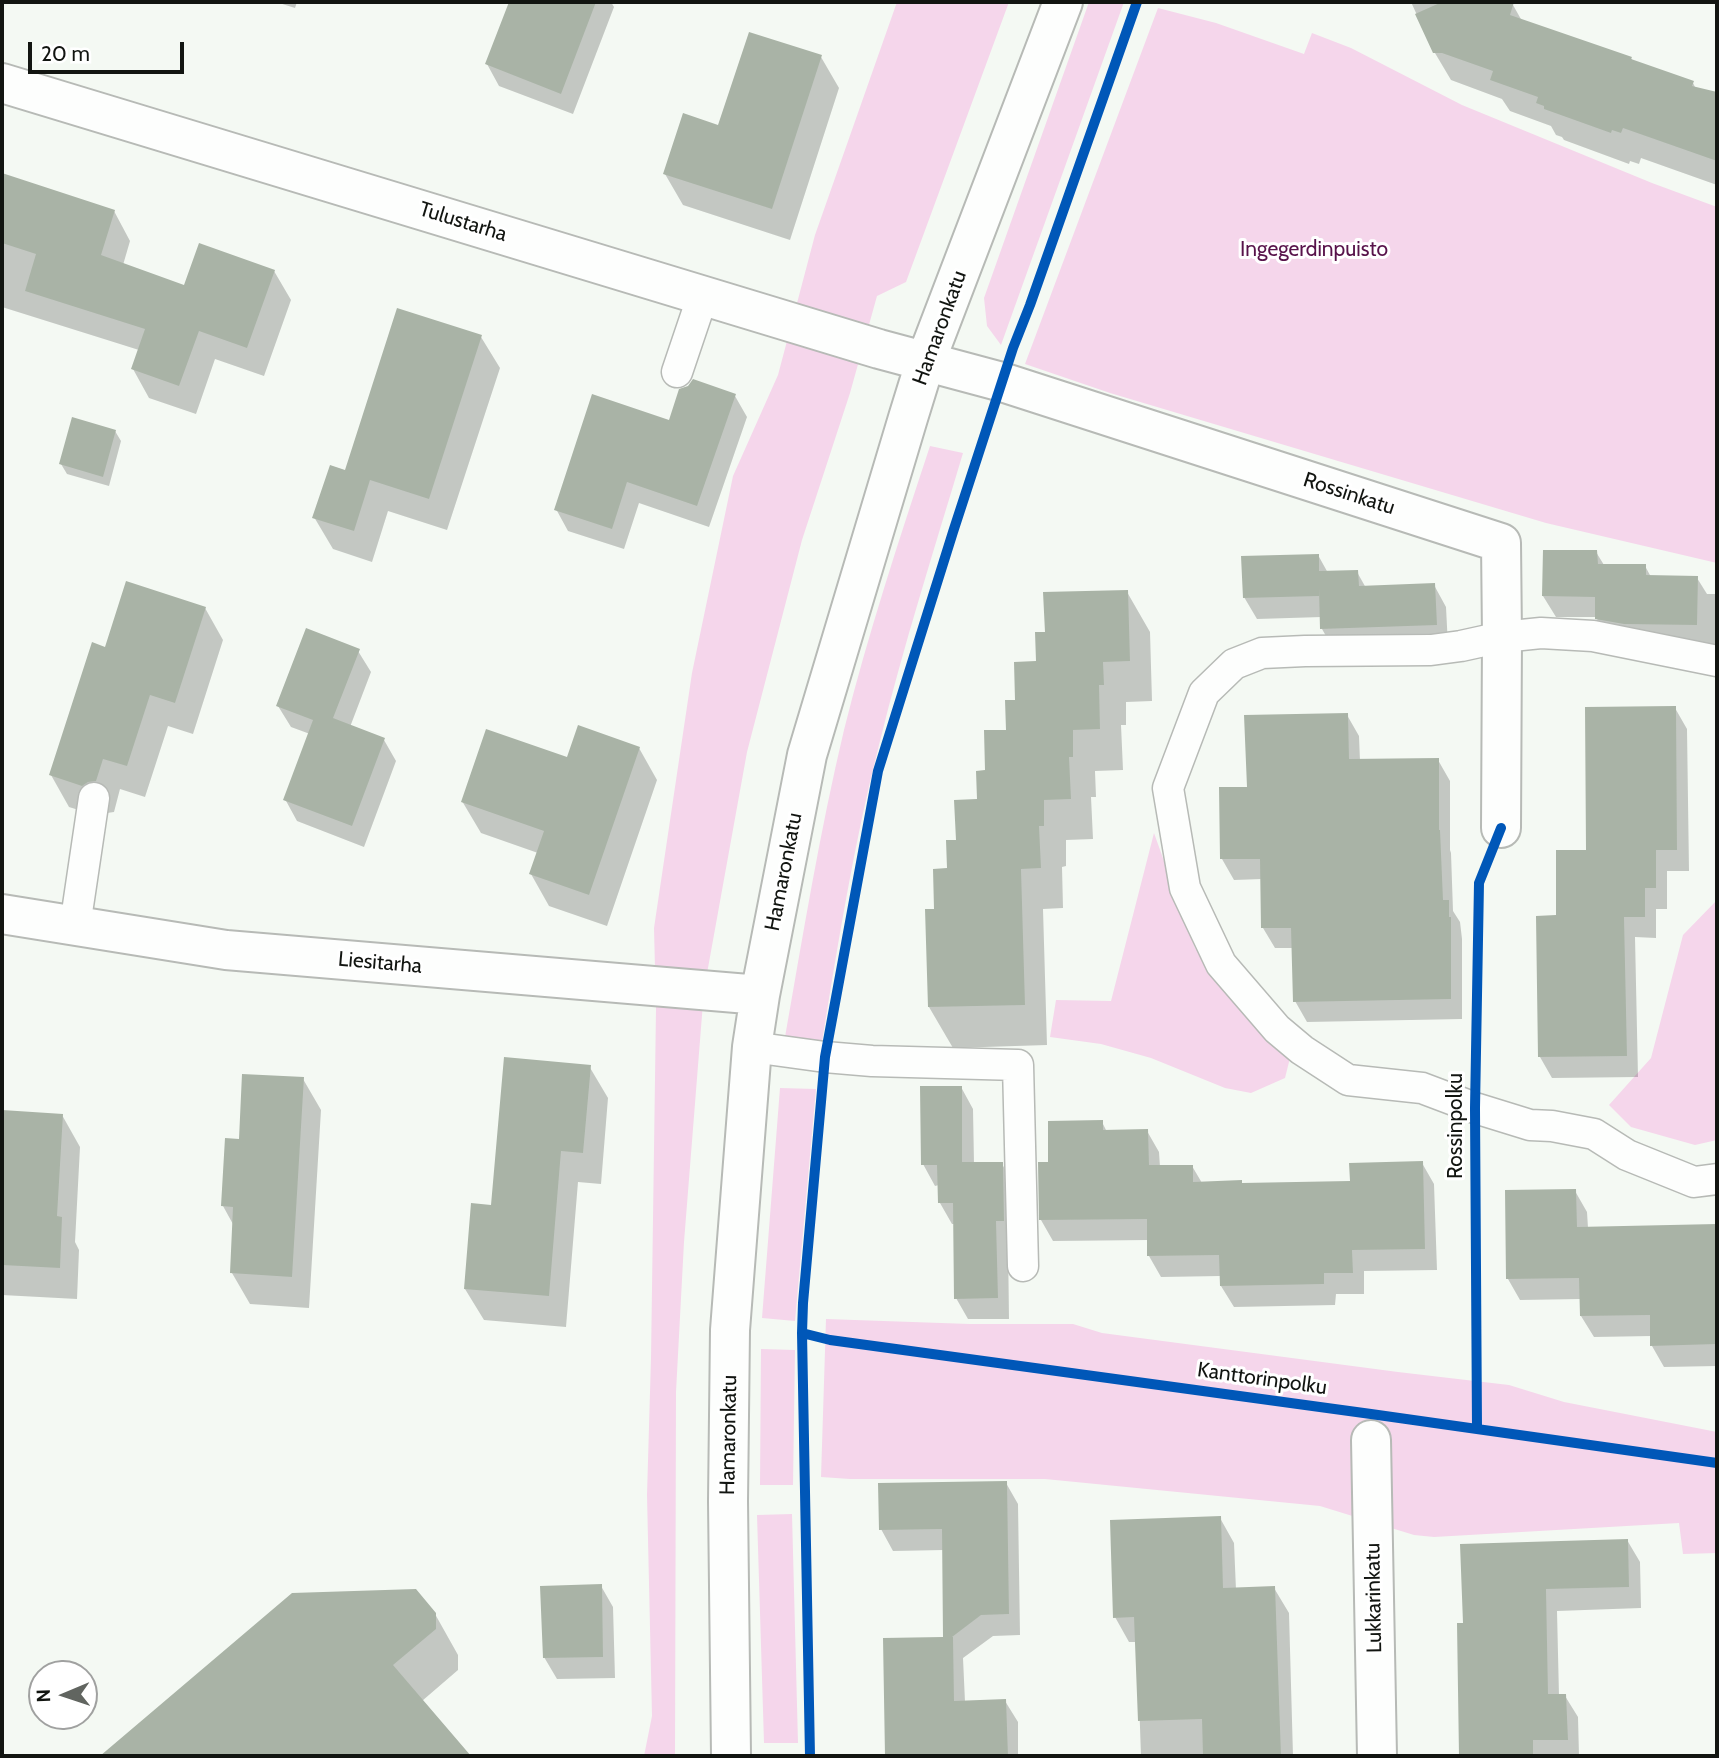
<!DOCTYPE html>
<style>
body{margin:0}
#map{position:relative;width:1719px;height:1758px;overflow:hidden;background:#f4f9f3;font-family:Cabin,sans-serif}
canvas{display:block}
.frame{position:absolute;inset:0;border:4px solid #121511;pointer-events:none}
.north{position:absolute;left:28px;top:1660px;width:70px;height:70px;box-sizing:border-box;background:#fff;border:2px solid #a0a1a0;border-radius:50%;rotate:268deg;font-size:19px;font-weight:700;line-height:28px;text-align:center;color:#121511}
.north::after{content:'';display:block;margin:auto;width:24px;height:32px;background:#616560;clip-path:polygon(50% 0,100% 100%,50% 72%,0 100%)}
.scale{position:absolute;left:28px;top:42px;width:156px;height:32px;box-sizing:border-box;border:4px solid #121511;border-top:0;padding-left:9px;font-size:21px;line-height:24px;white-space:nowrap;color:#121511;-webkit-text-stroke:5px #fff;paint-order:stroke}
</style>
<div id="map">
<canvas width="1719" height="1758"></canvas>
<div class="frame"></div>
<div class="north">N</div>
<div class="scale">20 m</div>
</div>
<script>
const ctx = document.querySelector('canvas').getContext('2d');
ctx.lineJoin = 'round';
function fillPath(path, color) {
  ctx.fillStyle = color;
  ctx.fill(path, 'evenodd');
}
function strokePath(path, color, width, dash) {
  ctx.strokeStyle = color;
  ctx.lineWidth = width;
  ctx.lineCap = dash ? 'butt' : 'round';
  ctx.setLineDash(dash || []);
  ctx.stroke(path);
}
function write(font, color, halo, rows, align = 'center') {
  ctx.font = font + ' Cabin,sans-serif';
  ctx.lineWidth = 6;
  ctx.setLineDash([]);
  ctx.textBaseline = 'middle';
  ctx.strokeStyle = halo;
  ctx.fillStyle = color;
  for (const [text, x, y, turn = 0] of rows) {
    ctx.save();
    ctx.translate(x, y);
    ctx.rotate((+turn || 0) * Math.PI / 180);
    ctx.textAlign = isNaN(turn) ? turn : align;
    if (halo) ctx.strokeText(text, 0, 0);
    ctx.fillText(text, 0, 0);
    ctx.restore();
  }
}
fillPath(new Path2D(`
 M897,2H1009L906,282L877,296L850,393L802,540L747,752L704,990L684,1242L676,1392L675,1756H644L652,1716L647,1495L651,1358L656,1009L654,928L692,673L733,476L778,375L815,235Z
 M1089,2H1124L1001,345L987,326L984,298Z
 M1158,8L1216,23L1304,54L1312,33L1351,48L1462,105L1652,183L1717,207V563L1546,523L1110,393L1025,364Z
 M930,446L963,453C934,550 903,647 879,745C854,843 838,943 822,1042L785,1037C803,934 820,831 844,730C868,634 899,540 930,446Z
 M1154,833L1195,948L1255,1020L1290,1058L1285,1078L1251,1093L1225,1088L1151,1058L1101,1044L1050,1037L1056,1000L1111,1001Z
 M1717,900V1140L1695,1145L1631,1127L1609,1105L1651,1058L1683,935Z
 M780,1088L816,1089L795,1321L762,1318Z
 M826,1319L970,1324H1073L1102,1333L1398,1372L1509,1385L1564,1402L1717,1432V1553L1683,1554L1679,1523L1434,1537L1414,1535L1320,1506L1045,1479H850L821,1477Z
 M761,1349L795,1350L793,1485H760Z
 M792,1514L798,1743H764L757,1515Z`), '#f5d6eb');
fillPath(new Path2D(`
 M276,2H297L295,8Z
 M511,2H611L614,7L573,114L499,86L487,64Z
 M1411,2H1510L1509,4L1513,5L1522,21L1631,58L1633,61L1693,83L1696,89L1717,94V185L1641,158L1639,164L1630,161L1629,164L1564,140L1562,137L1556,135L1551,126L1510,111L1502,99L1451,80L1432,48Z
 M821,57L839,88L790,240L683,205L665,174L720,127Z
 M2,175L114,211L130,241L123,265L185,287L274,271L291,300L264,376L215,359L196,414L149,398L133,369L139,350L2,307Z
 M481,337L500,368L447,530L388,511L372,562L333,549L314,517L346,473Z
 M735,396L747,417L709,527L639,503L624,549L568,531L556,509L670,422Z
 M115,431L121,441L109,486L67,474L61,464Z
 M1596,552L1604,565L1645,566L1651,577L1697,578L1707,594H1717V660L1609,640L1596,617H1556L1543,596Z
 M1318,555L1328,573L1357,572L1366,588L1434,585L1446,607L1448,646L1334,650L1322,629V617L1257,619L1244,597Z
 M1127,592L1150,632L1152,701L1126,702V725H1121L1123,770L1095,771L1096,797H1091L1093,839L1066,840V866L1062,867L1063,908L1043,909L1047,1045L953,1048L929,1007L936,911L957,842L979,801L987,772L1008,731L1017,702L1038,663L1047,634Z
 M205,608L223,640L193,734L168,726L145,797L120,789L114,812L107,813L101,817L69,807L51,775L106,649Z
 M358,651L371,672L350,727L384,740L396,761L364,847L297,821L285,799L310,734L291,727L278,706Z
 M1675,708L1687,729L1689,871H1667V909H1656V938L1635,937L1638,1077L1552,1078L1540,1057L1558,917L1588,851Z
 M1347,715L1359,736L1360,761L1438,760L1450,781V850L1451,853L1453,911L1460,922L1462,939V1019L1307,1022L1295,1001L1293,948H1275L1263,928L1262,879L1234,880L1222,859L1248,788Z
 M639,748L657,780L607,926L549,906L531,874L538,853L481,833L462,801L568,759Z
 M589,1066L608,1098L601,1184L578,1182L566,1327L484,1320L465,1289L493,1206Z
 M303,1079L321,1110L309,1308L250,1304L232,1273L234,1226L223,1206L241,1141Z
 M961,1087L973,1109L974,1164H1002L1014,1185L1008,1242L1009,1319H968L956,1298L955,1224H952L940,1203L939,1185L935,1186L923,1164Z
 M2,1112L62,1115L80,1147L75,1242L79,1250L77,1299L2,1295Z
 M1102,1122L1107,1132L1147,1131L1159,1152L1160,1167L1192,1166L1202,1183L1242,1185L1352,1183L1422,1163L1434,1184L1437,1270L1364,1271V1294H1336L1335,1305L1234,1307L1221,1286V1276L1161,1277L1149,1256V1240L1053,1241L1041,1220L1050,1163Z
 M1575,1191L1587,1212L1588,1228L1659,1248L1717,1247V1366L1664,1367L1652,1346V1336L1594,1337L1581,1316V1299L1520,1300L1508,1279Z
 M1006,1483L1018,1504L1020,1635L993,1636L963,1658L965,1702L1005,1701L1018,1722V1756H887L884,1640L945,1639L944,1550L893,1551L881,1529Z
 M1220,1518L1234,1543L1236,1590L1274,1588L1289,1613L1293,1756H1141L1137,1642H1129L1115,1617Z
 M1627,1540L1640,1562L1641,1608L1557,1611L1559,1696H1565L1578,1717L1579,1756H1461L1459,1625H1464Z
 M601,1586L613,1607L615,1678L557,1679L544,1657Z
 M435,1614L458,1655V1670L422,1701L469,1756H125L118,1744Z`), '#0003');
fillPath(new Path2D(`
 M509,2H596L561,94L485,64Z
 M1442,2H1514L1510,15L1632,57L1631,59L1694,81L1692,86L1717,92V161L1623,128L1621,133L1612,130L1611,133L1544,109V106L1536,103L1538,97L1490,80L1493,71L1442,53H1433L1415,14Z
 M749,32L822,55L772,209L663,174L683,113L718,125Z
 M2,173L115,210L101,255L184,285L199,243L275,270L247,348L199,331L179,386L131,369L145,329L25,291L36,254L2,243Z
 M397,308L482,335L429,499L370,480L354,531L312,518L330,465L345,470Z
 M693,379L736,394L697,506L627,482L612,529L554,510L592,394L669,420L679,389L688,386Z
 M72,417L116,430L103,477L59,464Z
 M1543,550H1597L1598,564H1646V575L1698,576L1697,625L1624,624L1595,619V597L1542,596Z
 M1319,554V571L1358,570L1359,586L1435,583L1437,625L1320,629L1319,589V596L1243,598L1241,556Z
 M126,581L206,607L175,703L150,695L127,766L103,759L96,781L88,782L82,786L49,775L92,642L105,647Z
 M1128,590L1130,661L1103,662L1104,685H1099L1100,729L1073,730V757H1069L1071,799L1044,800V826H1039L1041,868L1021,869L1025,1005L928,1007L925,909H934L933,869L947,868L946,840H956L954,800L977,799L976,771L985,770L984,730H1006L1005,700H1015L1014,662L1036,661L1035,632H1045L1043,592Z
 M306,628L360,649L333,718L385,738L352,826L283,800L313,720L276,706Z
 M1676,706L1677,850H1656V888H1645V917H1624L1627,1056L1538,1057L1536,916L1556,915V850H1586L1585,707Z
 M1348,713L1349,759L1439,758V830H1440L1443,900H1449V917H1451V999L1293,1002L1291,928H1261L1260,859H1220L1219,787H1247L1244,715Z
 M578,725L640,747L589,895L529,874L544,831L461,802L486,729L567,757Z
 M504,1057L591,1065L583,1153L561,1151L549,1296L464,1289L471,1203L491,1205Z
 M242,1074L304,1077L292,1277L230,1273L233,1207L221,1206L225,1138L239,1139Z
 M920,1086H962V1162H1003L1004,1221H996L998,1298L954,1299L953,1203H938L937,1165H921Z
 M2,1110L63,1114L57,1216L62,1217L60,1268L2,1265Z
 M1103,1120V1130L1148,1129L1149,1165H1193V1182L1242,1180V1183L1350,1181L1349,1163L1423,1161L1425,1249L1352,1250L1353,1273H1324V1284L1220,1286L1219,1255L1147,1256V1219L1039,1220L1038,1162H1048V1121Z
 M1576,1189L1577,1227L1717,1224V1344L1650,1346V1315L1580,1316L1579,1278L1506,1279L1505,1190Z
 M1007,1481L1009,1614L981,1615L952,1637H953L954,1701L1006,1699L1008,1756H885L883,1638L943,1637L942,1529L879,1530L878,1483Z
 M1221,1516L1223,1588L1275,1586L1281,1756H1203L1202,1719L1138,1721L1134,1617L1113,1618L1110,1520Z
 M1628,1539L1629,1587L1546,1589L1548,1694H1566L1568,1740H1533V1756H1459L1457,1623H1463L1460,1544Z
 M602,1584L603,1657L543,1658L540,1586Z
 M416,1589L436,1613V1629L393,1665L471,1756H100L292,1593Z`), '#a9b3a6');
const lane = new Path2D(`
 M677,372L703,295
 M1717,661L1593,636L1541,633L1502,637L1461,646L1431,650L1305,651L1262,653L1234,664L1204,693L1168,788L1185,888L1221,964L1277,1029L1302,1050L1348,1080L1422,1088L1475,1108L1530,1125L1552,1126L1594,1134L1627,1155L1694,1182L1717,1179
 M75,926L94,798
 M752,1047L825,1057L872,1061L1018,1065L1023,1266`);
const street = new Path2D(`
 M2,83L879,349L1002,382L1501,543L1502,637L1501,828
 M2,914L226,950L760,995
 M1371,1440L1377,1756
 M731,1756L728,1501L730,1330L752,1047L760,995L807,755L908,418L925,363L1063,2`);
strokePath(lane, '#b7bab6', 33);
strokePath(street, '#b7bab6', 42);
strokePath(lane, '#fdfefd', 30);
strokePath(street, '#fdfefd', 38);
strokePath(new Path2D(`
 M802,1333L830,1340L1371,1414L1717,1463
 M1477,1428L1475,1108L1479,883L1501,828
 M810,1756L802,1333L803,1303L825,1057L878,771L953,532L1013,348L1030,305L1137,2`), '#0057b8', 10);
write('21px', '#121511', '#fff', [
 ["Tulustarha",463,222,17],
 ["Hamaronkatu",940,328,-70],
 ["Rossinkatu",1349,494,18],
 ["Hamaronkatu",784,872,-79],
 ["Liesitarha",380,963,5],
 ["Rossinpolku",1456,1126,-90],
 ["Kanttorinpolku",1262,1379,8],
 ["Hamaronkatu",729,1435,-89],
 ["Lukkarinkatu",1374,1598,-91]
]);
write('21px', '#58134b', '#fff', [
 ["Ingegerdinpuisto",1314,250]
]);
</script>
